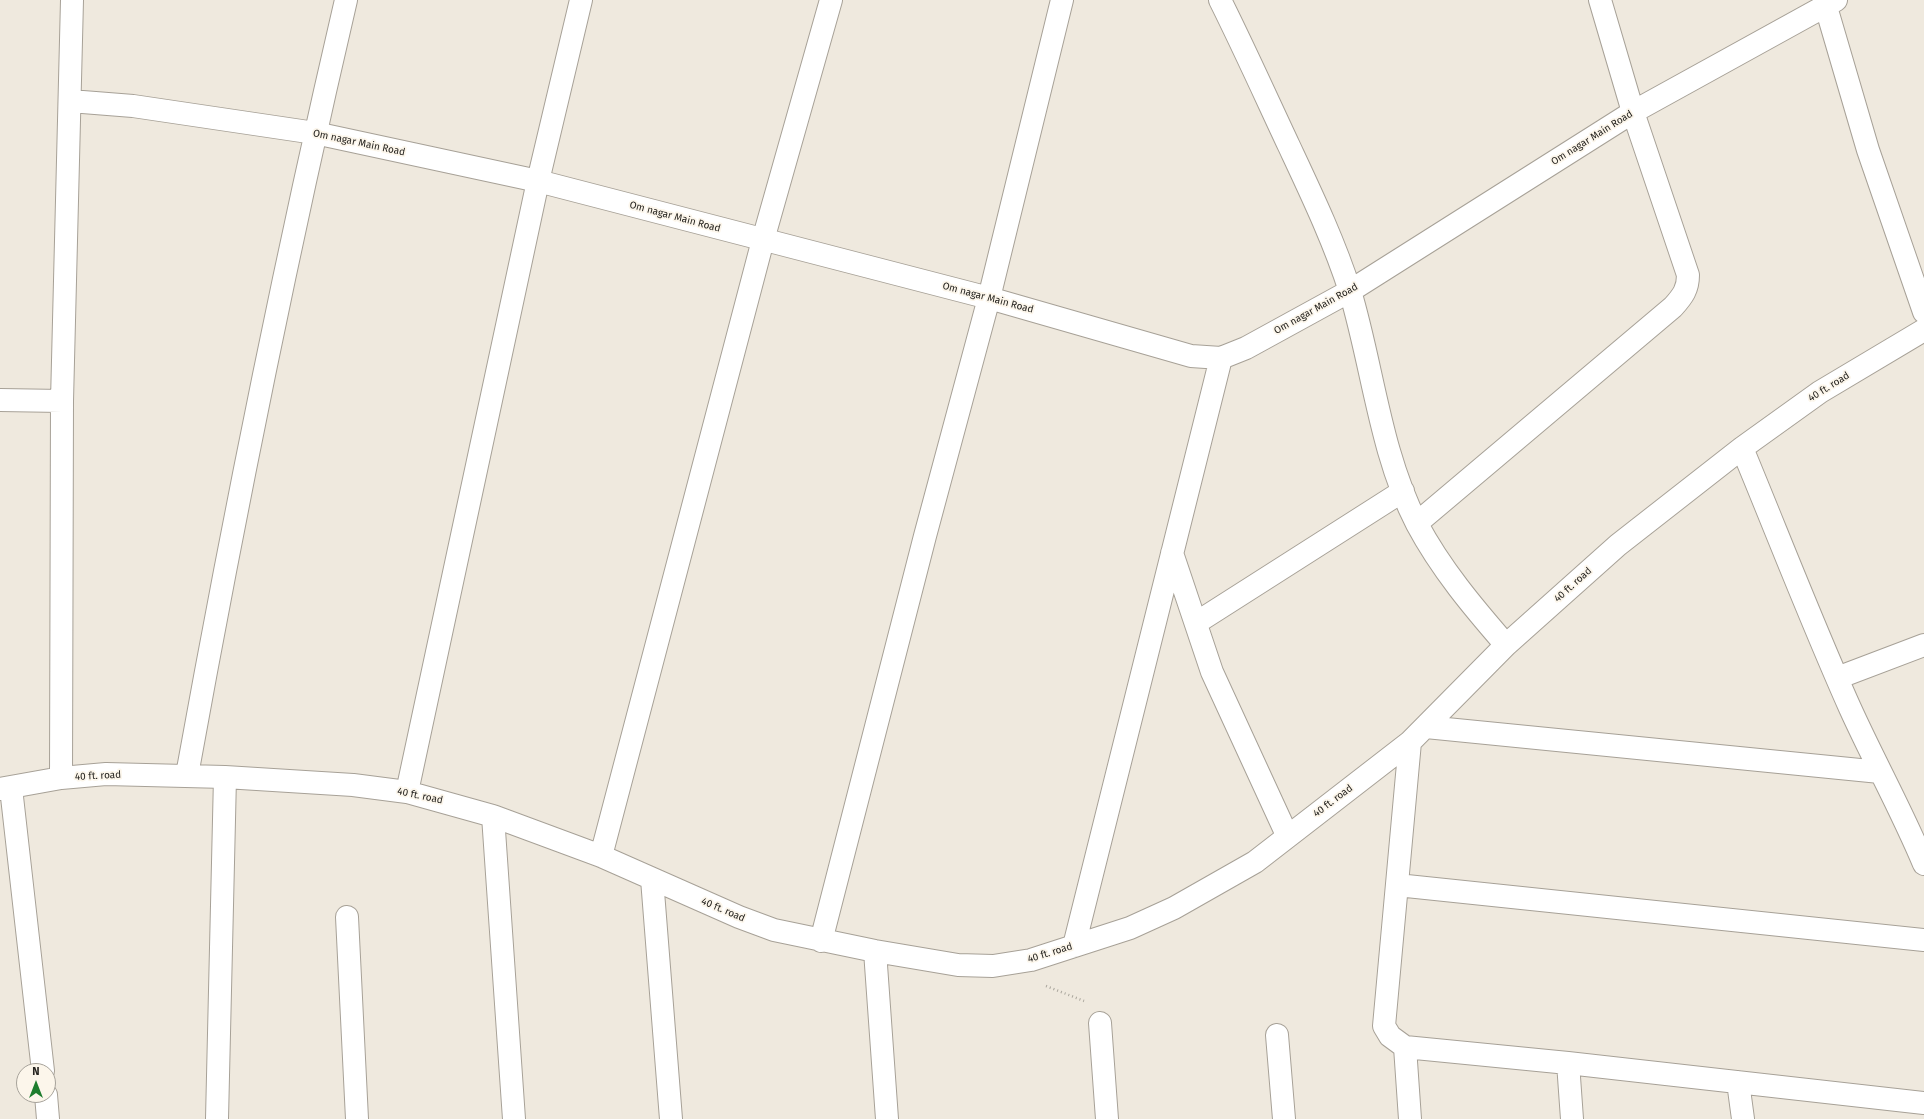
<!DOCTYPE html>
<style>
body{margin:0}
#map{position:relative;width:1924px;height:1119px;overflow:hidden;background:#efe9de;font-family:"Fira Sans",sans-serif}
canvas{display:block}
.north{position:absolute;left:16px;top:1063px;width:40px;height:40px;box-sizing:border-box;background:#fcf6eb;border:1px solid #a6a29a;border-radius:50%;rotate:0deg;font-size:11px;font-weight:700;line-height:16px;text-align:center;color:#262420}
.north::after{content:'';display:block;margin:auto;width:14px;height:18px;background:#1e7d2e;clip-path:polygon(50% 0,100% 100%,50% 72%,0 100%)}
</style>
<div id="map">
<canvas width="1924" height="1119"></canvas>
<div class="north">N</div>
</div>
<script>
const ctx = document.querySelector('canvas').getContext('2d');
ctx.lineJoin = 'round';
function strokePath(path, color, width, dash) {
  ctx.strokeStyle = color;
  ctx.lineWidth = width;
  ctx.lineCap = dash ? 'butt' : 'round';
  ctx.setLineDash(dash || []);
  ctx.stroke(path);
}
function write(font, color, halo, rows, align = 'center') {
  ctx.font = font + ' "Fira Sans",sans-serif';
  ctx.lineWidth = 3.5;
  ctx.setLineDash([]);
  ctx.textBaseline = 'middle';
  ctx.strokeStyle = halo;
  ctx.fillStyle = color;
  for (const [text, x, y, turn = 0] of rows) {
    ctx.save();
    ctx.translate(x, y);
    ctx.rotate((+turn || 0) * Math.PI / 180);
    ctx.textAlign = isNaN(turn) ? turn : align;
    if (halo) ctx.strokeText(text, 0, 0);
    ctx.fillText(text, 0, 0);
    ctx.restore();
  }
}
const minor = new Path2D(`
 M1220,0C1244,48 1266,97 1289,146C1311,193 1334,241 1350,291C1373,368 1380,452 1417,524C1441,569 1473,607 1506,645
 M1824,0L1868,150L1924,312
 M70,101L133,106L315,133L538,181L989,298L1191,356L1221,358L1246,348L1350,291L1633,112L1836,0
 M0,400L62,401
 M1742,448C1778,535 1812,623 1850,708C1874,761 1902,811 1924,864
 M1417,523L1673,307C1683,296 1688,289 1688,275L1633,112L1600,0
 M1172,553L1212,672L1287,835
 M1196,623L1403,491
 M1837,678L1924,645
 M1426,727L1880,772
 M1410,742L1384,1026L1390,1036L1405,1047L1568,1063L1924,1103
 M187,775C234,515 286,257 346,0
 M61,778L62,401L72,0
 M11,788L43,1071
 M0,789L61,778L106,774L225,777L353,785L407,792L493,816L601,856L739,917L774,930L875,951L958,965L993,966L1031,960L1130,928L1174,908L1255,862L1410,742L1506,645L1618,545L1742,448L1820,392L1924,330
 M407,792L538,181L581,0
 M493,816L514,1119
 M601,856L763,240L831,0
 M652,879L671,1119
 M1397,885L1924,940
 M347,917L357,1119
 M821,941L925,536L989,298L1062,0
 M1074,946L1221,358
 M875,951L887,1119
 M1100,1023L1107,1119
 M1277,1035L1284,1119
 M1405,1047L1410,1119
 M1568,1063L1572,1119
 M1738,1082L1743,1119
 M46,1095L48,1119
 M217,1119L225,777`);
strokePath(minor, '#a7a197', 24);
strokePath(new Path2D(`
 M1046,986L1084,1001`), '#a9a59c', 2.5, [1, 3]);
strokePath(minor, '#fff', 22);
write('10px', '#262420', '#fcf6eb', [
 ["Om nagar Main Road",1592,138,-32],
 ["Om nagar Main Road",359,143,12],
 ["Om nagar Main Road",675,217,15],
 ["Om nagar Main Road",988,298,15],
 ["Om nagar Main Road",1316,309,-29],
 ["40 ft. road",1829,387,-32],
 ["40 ft. road",1573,585,-42],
 ["40 ft. road",98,776,-3],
 ["40 ft. road",420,796,12],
 ["40 ft. road",1333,801,-37],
 ["40 ft. road",723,910,23],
 ["40 ft. road",1050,953,-17]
]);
</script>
